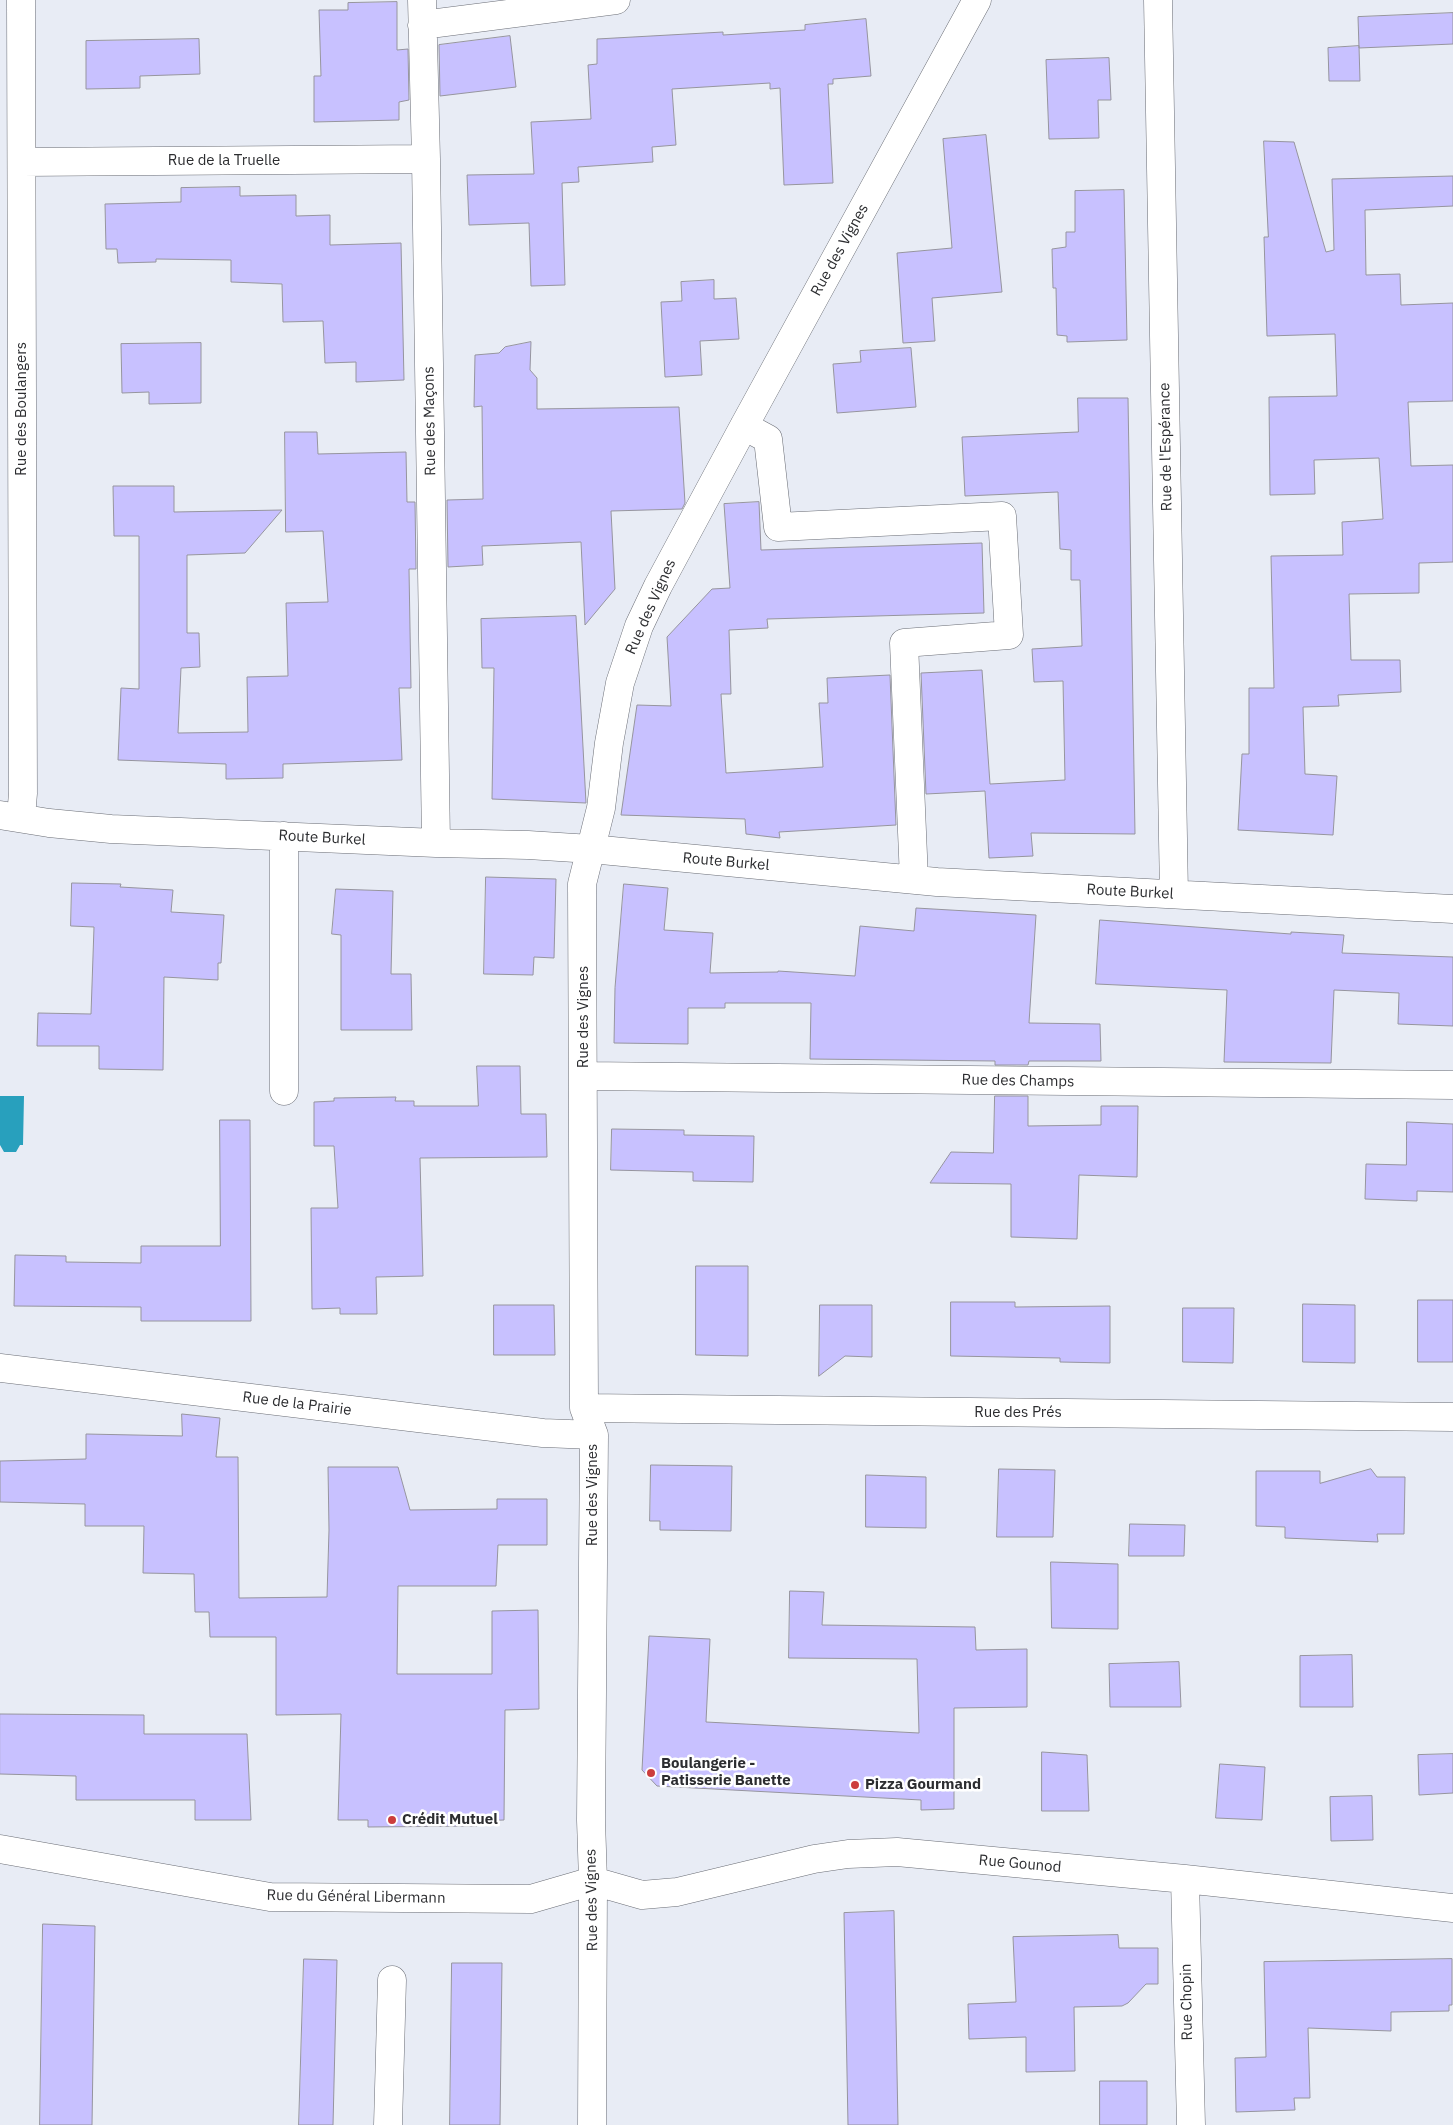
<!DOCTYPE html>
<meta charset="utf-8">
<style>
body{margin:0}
canvas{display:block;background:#e8ecf5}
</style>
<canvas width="1453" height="2125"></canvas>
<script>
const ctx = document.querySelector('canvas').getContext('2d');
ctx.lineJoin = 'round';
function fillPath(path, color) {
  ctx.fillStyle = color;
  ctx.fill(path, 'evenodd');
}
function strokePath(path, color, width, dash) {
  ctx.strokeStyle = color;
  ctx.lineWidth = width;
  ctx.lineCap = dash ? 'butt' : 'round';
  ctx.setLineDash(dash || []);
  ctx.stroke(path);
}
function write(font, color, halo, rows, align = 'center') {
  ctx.font = font + ' "IBM Plex Sans",sans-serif';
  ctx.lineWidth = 5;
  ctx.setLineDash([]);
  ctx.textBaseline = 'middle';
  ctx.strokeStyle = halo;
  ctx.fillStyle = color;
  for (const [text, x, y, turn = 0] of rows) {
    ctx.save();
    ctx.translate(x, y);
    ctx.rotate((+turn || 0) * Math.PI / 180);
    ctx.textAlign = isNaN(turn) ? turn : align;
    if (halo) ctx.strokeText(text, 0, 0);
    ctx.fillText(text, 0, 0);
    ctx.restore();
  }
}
fillPath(new Path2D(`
 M0,1096H24L23,1145H20L16,1152H4L0,1145Z`), '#28a0bd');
const building = new Path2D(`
 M397,2V50L408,49L409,100L399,102V120L314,122V76H321L319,10H348V3Z
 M1453,13V44L1359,48L1358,17Z
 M866,19L871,76L833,79V84H828L833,183L784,185L780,88L770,89V83L672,89L676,145L652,147L653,162L578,167L579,182L562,183L565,285L531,286L529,223L469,225L467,175L534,174L531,122L591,119L588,65L597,64V39L723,32V35L805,30V25Z
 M510,36L516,87L440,96L439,45Z
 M199,39L200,74L140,76V88L86,89V41Z
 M1359,46L1360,81H1329L1328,48Z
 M1109,58L1111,100H1098L1099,138L1049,139L1046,60Z
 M986,135L1002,292L932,298L935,341L903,343L897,253L952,248L943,139Z
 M1264,141L1294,142L1326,252L1334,250L1332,179L1453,176V206L1365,210L1366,275L1400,274L1401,305L1453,303V401L1408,402L1411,466L1453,465V562L1419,563V593L1349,594L1351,660H1400L1401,692L1338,695L1339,706L1303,707L1305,774L1337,776L1333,835L1238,830L1242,754H1249V688H1274L1271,556L1343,555L1342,522L1383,519L1379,458L1314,460L1315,494L1270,495L1269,397L1337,396L1335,334L1267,336L1264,237H1268Z
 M240,187V196L296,195V216L330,215V245L401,243L404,380L356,382V362L325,363L323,321L283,322L282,284L231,282V260L156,259V262L118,263L117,249H106L105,204L181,202V188Z
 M1124,190L1127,340L1067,342V336L1057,335L1056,288H1053L1052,249L1066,247V232H1075V191Z
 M714,280V299L736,298L739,339L700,341L702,375L665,377L661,302L682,301L681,282Z
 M531,342L530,370L537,378V409L679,407L685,503L682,509L611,511L615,589L585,625L581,542L482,546L483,565L448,567L447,500L483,499L482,406L474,407L475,355L499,353L505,347Z
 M201,343V403L149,404V392L122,393L121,344Z
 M911,348L916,407L837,413L833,364L861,362L860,351Z
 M1078,398H1128L1135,834L1031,833L1033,856L989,858L985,791L926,794L921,673L982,670L990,784L1065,780L1063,681L1034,682L1032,649L1082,646L1080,580H1071V550L1060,549L1058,492L965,496L962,437L1078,432Z
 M285,432H317L318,454L406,452L407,502H415L416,569H409L411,688H399L402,760L283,764V778L226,779V764L118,760L121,688L139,689V536H114L113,486H174V512L282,510L245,553L187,555V633H199L200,667L181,668L178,733L248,732L247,677L288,676L286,603L328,602L323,531L286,532Z
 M759,502L761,550L982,543L984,613L767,619L768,628L729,630L731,694H721L726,773L823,767L819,703H828L827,678L890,675L896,825L779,832L780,838L746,834L745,819L621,815L637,705L671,706L667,637L712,589L730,588L724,504Z
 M576,616L586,803L492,799L494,668H482L481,619Z
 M486,877L556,879L554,958L534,957L533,975L484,974Z
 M72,883L121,884L120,887L173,890L171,912L224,915L221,963H218V980L164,977L163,1070L99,1069V1046H37L38,1013L91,1014L94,927L71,926Z
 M624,884L668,888L664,930L713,933L710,973L778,972V971L855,976L860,926L914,931L916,908L1036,915L1029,1023L1100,1024L1101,1061H1029L1028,1065H995V1061L810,1059L811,1003H725V1008H688V1044L614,1043L615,988Z
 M336,889L393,891L391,974H411L412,1030H341V935L332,934Z
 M1100,920L1291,934V932L1344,935L1342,953L1453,957V1026L1398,1024L1399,993L1334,990L1331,1063L1224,1062L1227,990L1096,984Z
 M477,1066H520L521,1114H546L547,1157L420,1158L423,1276L376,1277L377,1314H340V1308L312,1309L311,1208H338L334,1146H314V1102L334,1101V1098L396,1097L395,1101H414V1106H478Z
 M995,1096H1028V1126L1101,1125V1106H1138L1137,1177L1079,1175L1077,1239L1011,1237V1184L930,1183L951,1152L993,1153Z
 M220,1120H250L251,1321H141V1307L14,1306L15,1255L66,1256V1262L141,1263V1246H220Z
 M1407,1122L1453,1124V1192L1417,1191V1201L1365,1199L1366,1164L1406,1165Z
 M612,1129L684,1130V1135L754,1136L753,1182L693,1181V1172L611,1170Z
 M696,1266H748V1356L696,1355Z
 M1418,1300H1453V1362H1418Z
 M951,1302H1015V1307L1110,1306V1363L1060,1362V1358L951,1356Z
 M1303,1304L1355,1305V1363L1303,1362Z
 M494,1305H554L555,1355H494Z
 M820,1305H872V1357L845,1356L819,1376Z
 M1183,1308H1234L1233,1363L1183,1362Z
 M182,1414L220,1418L216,1457H238L239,1598L327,1597L329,1530L328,1467H398L410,1510L497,1509V1499H547V1545H498L496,1586H398L397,1674H492V1611L538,1610L539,1709L505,1710L504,1820L478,1821L477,1826L368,1827V1820H338L341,1714L276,1715V1637H210L209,1612H195L194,1574L143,1573L144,1526H85V1504L0,1502V1461L86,1459V1434L182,1436Z
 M651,1465L732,1466L731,1531L660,1530V1521H650Z
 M999,1469L1055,1470L1053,1537H997Z
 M1371,1469L1377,1477H1405L1404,1534H1377L1378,1542L1285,1538V1527L1256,1526V1471H1320V1483Z
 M866,1475L926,1477V1528L866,1527Z
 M1130,1524L1185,1525L1184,1556H1129Z
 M1051,1562L1118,1564V1629L1052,1628Z
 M790,1591L824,1592L822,1625L975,1627L976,1650L1027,1649V1707L954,1708V1809L921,1810V1800L657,1786L642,1770L649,1636L710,1639L706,1722L919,1733L917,1659L789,1658Z
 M1352,1655L1353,1707H1300V1656Z
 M1179,1662L1181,1707H1110L1109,1664Z
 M0,1714L144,1715V1734H247L251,1820H195V1800H76V1776L0,1774Z
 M1042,1752L1087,1755L1089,1811H1042Z
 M1453,1754V1793L1419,1795L1418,1755Z
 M1220,1764L1265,1767L1262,1820L1216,1818Z
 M1372,1796L1373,1840L1331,1841L1330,1797Z
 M894,1911L898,2125H848L844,1913Z
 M43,1924L95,1926L92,2125H40Z
 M1118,1935L1119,1948H1158V1984H1146L1128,2003L1122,2006L1074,2007L1075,2071L1026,2072V2037L969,2039L968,2004L1016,2002L1013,1937Z
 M304,1959L337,1960L333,2125H299Z
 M1452,1959V2005H1449V2011L1391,2012V2031L1308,2028L1310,2098H1294L1295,2110L1236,2112L1235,2058L1266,2057L1264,1962Z
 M452,1963H502L500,2125H450Z
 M1100,2081H1147V2125H1100Z`);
fillPath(building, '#c8c1ff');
strokePath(building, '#96959e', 1);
const minor = new Path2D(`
 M21,0L23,793L21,817
 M422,0L426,159L436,843
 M1158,0L1174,894
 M422,25L616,0
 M22,162L426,159
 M744,426L768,439L778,527L1002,516L1009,635L904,643L914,879
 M0,815L49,823L111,829L436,843L528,845L591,849L937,882L1453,909
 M584,1076L1453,1085
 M284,1091V836
 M0,1368L543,1433L594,1435
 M584,1408L1453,1417
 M0,1849L270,1897L531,1899L593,1881
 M1185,1879L1191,2125
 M593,1881L642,1895L677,1892L814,1859L848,1854L897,1852L1185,1879L1453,1908
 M388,2125L392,1980
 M592,2125L593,1881L591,1820L594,1435L584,1408L582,884L601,808L609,743L620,683L639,626L658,586L744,426L977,0`);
strokePath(minor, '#6a6d75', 29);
strokePath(minor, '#fff', 28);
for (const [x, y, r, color] of [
 [651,1773,5,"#cc3d3c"],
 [855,1785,5,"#cc3d3c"],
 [392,1820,5,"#cc3d3c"]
]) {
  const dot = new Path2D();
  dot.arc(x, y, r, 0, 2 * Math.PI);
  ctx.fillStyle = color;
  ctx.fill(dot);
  strokePath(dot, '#fff', 2);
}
write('15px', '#2c2d30', '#fff', [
 ["Rue de la Truelle",224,161],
 ["Rue des Vignes",840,250,-61],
 ["Rue des Boulangers",22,409,-90],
 ["Rue des Maçons",430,421,-91],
 ["Rue de l'Espérance",1166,447,-91],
 ["Rue des Vignes",651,607,-66],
 ["Route Burkel",322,838,3],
 ["Route Burkel",726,862,5],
 ["Route Burkel",1130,892,3],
 ["Rue des Vignes",584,1017,-90],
 ["Rue des Champs",1018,1081,1],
 ["Rue de la Prairie",297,1404,7],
 ["Rue des Prés",1018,1413],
 ["Rue des Vignes",593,1495,-90],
 ["Rue Gounod",1020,1864,5],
 ["Rue du Général Libermann",356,1897,1],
 ["Rue des Vignes",592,1900,-91],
 ["Rue Chopin",1187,2002,-91]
]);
write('bold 15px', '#2c2d30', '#fff', [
 ["Boulangerie -",661,1764],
 ["Patisserie Banette",661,1781],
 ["Pizza Gourmand",865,1785],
 ["Crédit Mutuel",402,1820]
], 'left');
</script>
